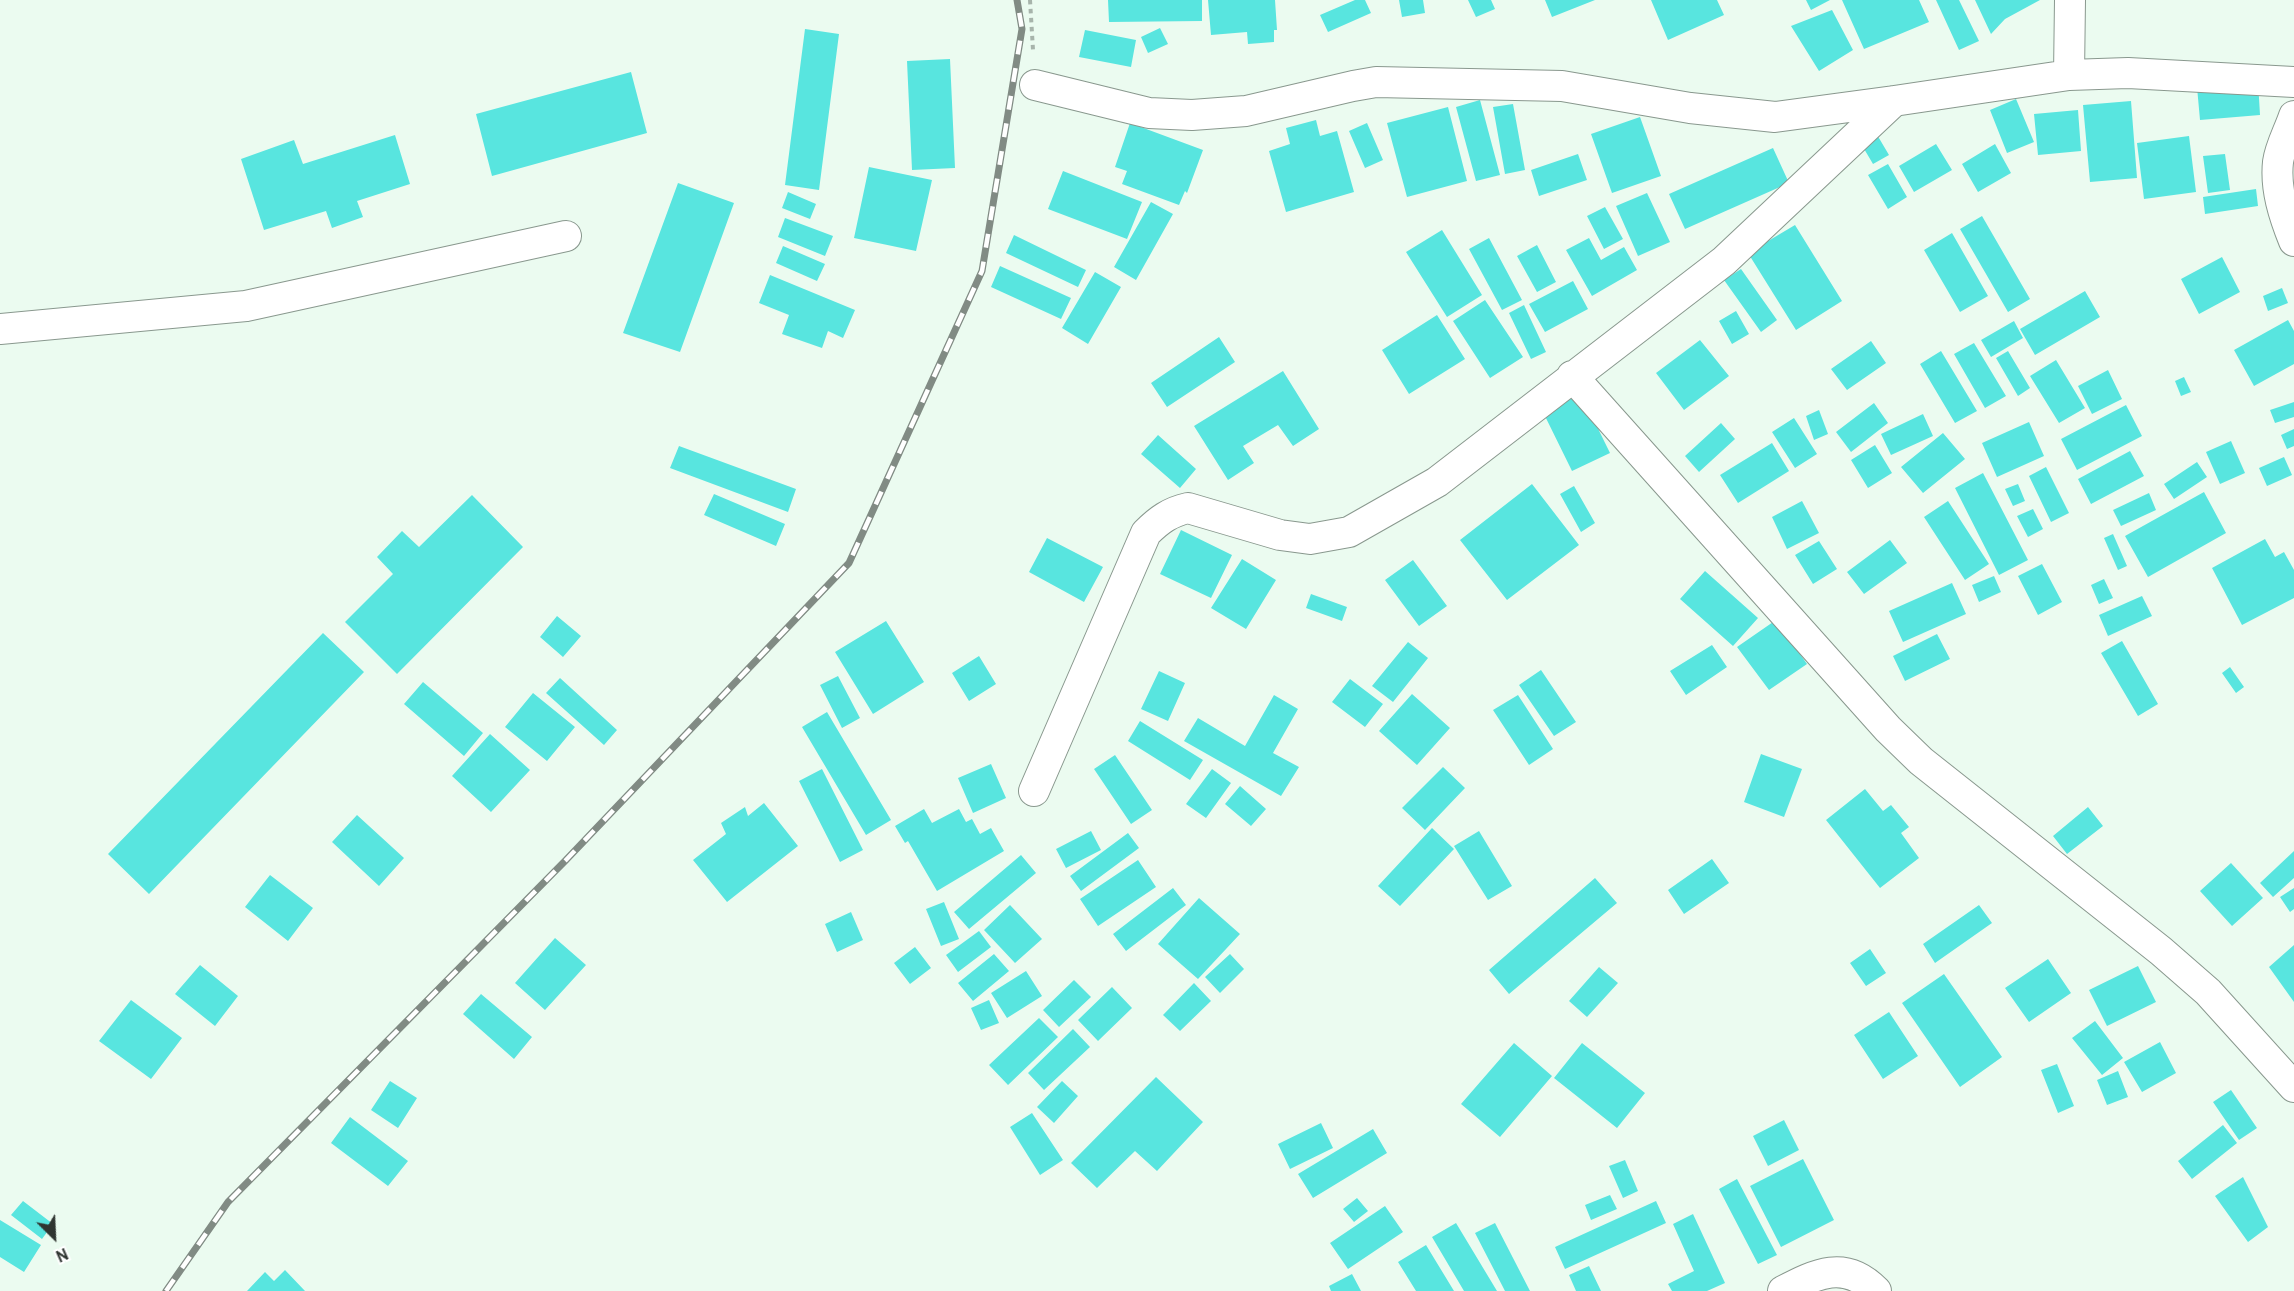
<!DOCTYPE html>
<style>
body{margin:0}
#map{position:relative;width:2294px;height:1291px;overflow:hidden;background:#ebfbf0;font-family:Overpass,sans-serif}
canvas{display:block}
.north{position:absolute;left:24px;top:1207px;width:60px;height:60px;-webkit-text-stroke:4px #fff;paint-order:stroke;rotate:156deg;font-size:16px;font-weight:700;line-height:24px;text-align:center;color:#2f3531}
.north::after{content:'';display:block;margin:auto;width:21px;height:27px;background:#2f3531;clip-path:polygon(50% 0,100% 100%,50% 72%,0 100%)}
</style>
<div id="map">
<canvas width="2294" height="1291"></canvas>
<div class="north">N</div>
</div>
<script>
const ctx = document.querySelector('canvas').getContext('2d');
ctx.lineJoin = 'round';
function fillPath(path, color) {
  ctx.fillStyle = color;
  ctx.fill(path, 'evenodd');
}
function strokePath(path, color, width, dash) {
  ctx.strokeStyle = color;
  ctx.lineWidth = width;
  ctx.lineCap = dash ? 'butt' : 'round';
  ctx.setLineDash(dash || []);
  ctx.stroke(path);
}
fillPath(new Path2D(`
 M1108,0H1202V21L1109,22Z
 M1208,0H1275L1277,30H1274V42L1248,44L1247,32L1211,35Z
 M1355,0H1365L1371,13L1328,32L1320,15Z
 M1399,0H1423L1425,13L1402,17Z
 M1468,0H1491L1495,9L1476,17Z
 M1545,0H1595L1552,17Z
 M1651,0H1717L1724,15L1668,40Z
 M1806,0H1830L1811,10Z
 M1842,0H1919L1929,22L1864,49Z
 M1936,0H1959L1979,41L1959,50Z
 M1975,0H2040L2005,19L1991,34Z
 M1832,10L1853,50L1819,71L1791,26Z
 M1160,28L1168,44L1148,53L1141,37Z
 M805,29L839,34L819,190L785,185Z
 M1085,30L1136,40L1131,67L1079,57Z
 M950,59L955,168L912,170L907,61Z
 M631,72L647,133L492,176L476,114Z
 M2258,81L2260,115L2200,120L2197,87Z
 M2016,99L2034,142L2007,153L1990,110Z
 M1480,100L1500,175L1476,181L1456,107Z
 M2131,101L2137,178L2090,182L2083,105Z
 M1513,104L1525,170L1505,174L1493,107Z
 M1448,107L1467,181L1407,197L1387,123Z
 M2078,110L2081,151L2038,155L2034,114Z
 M1640,117L1661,176L1612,193L1591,134Z
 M1316,120L1320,136L1337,131L1354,192L1286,212L1269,151L1290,144L1286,128Z
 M1130,123L1203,150L1187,193L1185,191L1179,205L1122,184L1127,171L1115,167Z
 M1367,123L1383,160L1365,168L1349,131Z
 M1876,133L1889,155L1873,164L1860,142Z
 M395,135L410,184L357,201L363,217L332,228L326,211L264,230L241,159L294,140L303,164Z
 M2189,136L2196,192L2144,199L2137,143Z
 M1936,144L1952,170L1914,192L1899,166Z
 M1995,144L2011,173L1978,192L1962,164Z
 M1773,148L1789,183L1685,229L1669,194Z
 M1578,154L1587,180L1539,196L1531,170Z
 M2225,154L2230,190L2208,193L2203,156Z
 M1888,164L1907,197L1888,209L1868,175Z
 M869,167L932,180L916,251L854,238Z
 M1063,171L1142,202L1127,239L1048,209Z
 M678,183L734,203L680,352L623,333Z
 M2256,189L2258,206L2205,214L2203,197Z
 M788,192L816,204L810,219L782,208Z
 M1647,193L1670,242L1638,256L1616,206Z
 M1151,202L1173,214L1136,280L1114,267Z
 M1605,207L1623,239L1604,249L1587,216Z
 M1982,216L2030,299L2008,312L1960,229Z
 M785,218L833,236L825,256L778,237Z
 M1795,225L1842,301L1796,330L1748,253Z
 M1442,230L1482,295L1447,317L1406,252Z
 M1952,233L1988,296L1960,312L1924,250Z
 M1014,235L1086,270L1078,287L1006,253Z
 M1489,238L1522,300L1502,310L1469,249Z
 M1589,238L1601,260L1624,247L1637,270L1592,296L1566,250Z
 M1537,245L1556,282L1537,292L1517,256Z
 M783,246L825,264L817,281L776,263Z
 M2222,257L2240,292L2199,314L2181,279Z
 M1000,266L1071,298L1061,319L991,287Z
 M1741,269L1777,320L1761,332L1724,280Z
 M1095,272L1121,287L1088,344L1062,328Z
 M770,275L855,310L843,338L828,331L822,348L782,334L789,315L759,303Z
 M1573,281L1588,309L1545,332L1529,304Z
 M2282,288L2288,303L2268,311L2263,296Z
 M2085,291L2100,317L2035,355L2020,329Z
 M1485,300L1523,357L1490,378L1453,321Z
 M1524,305L1546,352L1531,359L1509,313Z
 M1736,311L1749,334L1732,344L1719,321Z
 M1437,315L1465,359L1409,394L1382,350Z
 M2288,320L2294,331V364L2254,386L2234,350Z
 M2014,321L2023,338L1991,357L1981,340Z
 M1219,337L1235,362L1167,407L1151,383Z
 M1700,340L1729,376L1684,410L1656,373Z
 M1871,341L1886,363L1847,390L1831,369Z
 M1974,343L2006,396L1985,408L1954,354Z
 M1941,351L1977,411L1955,423L1920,364Z
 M2008,351L2030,388L2018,396L1996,358Z
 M2056,360L2085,408L2059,423L2030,376Z
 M2108,370L2122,399L2092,414L2078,386Z
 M1283,371L1319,429L1293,446L1278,425L1243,446L1254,463L1228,480L1194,426Z
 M2184,377L2191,392L2181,396L2175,381Z
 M1580,392L1610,453L1572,471L1542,410Z
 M2294,402V417L2275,423L2270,410Z
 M1874,403L1888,423L1851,452L1836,432Z
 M2126,405L2142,436L2077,470L2061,439Z
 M1819,410L1828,434L1814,440L1806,416Z
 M1923,414L1933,436L1891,455L1881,434Z
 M1794,418L1817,454L1795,468L1772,432Z
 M2029,422L2044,456L1997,477L1982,443Z
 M1721,423L1735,439L1699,472L1685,456Z
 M2294,429V446L2287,449L2281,435Z
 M1943,433L1965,459L1923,493L1901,467Z
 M1158,435L1196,469L1180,488L1141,454Z
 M2231,441L2245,473L2220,484L2206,452Z
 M1772,443L1789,471L1738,503L1720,475Z
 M1875,445L1892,473L1868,488L1851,460Z
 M679,446L796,489L788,512L670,468Z
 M2130,451L2144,476L2091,504L2078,479Z
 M2284,457L2292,475L2267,486L2259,468Z
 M2197,462L2207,477L2174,499L2164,484Z
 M2046,467L2069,513L2051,522L2029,476Z
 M1983,473L2028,560L1999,575L1955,488Z
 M1532,484L1579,545L1507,600L1460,540Z
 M2018,484L2025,501L2013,506L2005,489Z
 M1574,486L1595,523L1581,532L1560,494Z
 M2204,492L2226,533L2148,577L2125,536Z
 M2149,493L2156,510L2121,526L2113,510Z
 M714,494L785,524L776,546L704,515Z
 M472,495L523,547L397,674L345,622L393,574L377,557L402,531L419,547Z
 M1802,501L1819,533L1787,549L1772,517Z
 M1948,501L1989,564L1965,580L1924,517Z
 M2033,509L2043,529L2028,537L2017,516Z
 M1181,530L1232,555L1211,598L1160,574Z
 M2113,534L2127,566L2118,570L2104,538Z
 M1047,538L1103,567L1084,602L1029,572Z
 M2265,539L2275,557L2284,552L2294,570V598L2242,625L2212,568Z
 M1890,540L1907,563L1864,594L1847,572Z
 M1819,541L1837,569L1813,584L1795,555Z
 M1242,559L1276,580L1246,629L1211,608Z
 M1413,560L1447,606L1419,626L1385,580Z
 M2042,564L2062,602L2038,615L2018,576Z
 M1705,571L1758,618L1733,646L1680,599Z
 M1994,576L2001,592L1979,602L1972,585Z
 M2104,579L2113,598L2099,604L2091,585Z
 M1952,583L1966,614L1903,642L1889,611Z
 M1311,594L1347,607L1342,621L1306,608Z
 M2142,596L2152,616L2108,636L2099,615Z
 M557,616L581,636L563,657L540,637Z
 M1776,620L1807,664L1769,690L1737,647Z
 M886,621L924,682L873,714L835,652Z
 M323,633L364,672L149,894L108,854Z
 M1937,634L1950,659L1905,681L1893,656Z
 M2122,641L2158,704L2138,716L2101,653Z
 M1408,642L1428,658L1393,702L1372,686Z
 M1712,645L1727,667L1686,695L1670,671Z
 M979,656L996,684L969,701L952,673Z
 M2230,667L2244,687L2236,693L2222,673Z
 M1541,670L1576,722L1554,736L1519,685Z
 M1159,671L1185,683L1168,721L1141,709Z
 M838,676L860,718L842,728L820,685Z
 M560,678L617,730L604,745L546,693Z
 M1350,679L1383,704L1365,727L1332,702Z
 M423,682L483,733L464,756L404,704Z
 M533,693L575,727L547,761L505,727Z
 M1412,694L1450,728L1417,765L1379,731Z
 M1274,695L1298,709L1273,753L1299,767L1281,796L1184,741L1198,718L1245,746Z
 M1518,695L1553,749L1529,765L1493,710Z
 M827,712L891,820L866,835L802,727Z
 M1140,721L1203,760L1190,780L1128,741Z
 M490,734L530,770L491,812L452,776Z
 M1761,754L1802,769L1784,817L1744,802Z
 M1115,755L1152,810L1131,824L1094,769Z
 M991,764L1006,798L973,813L958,778Z
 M1443,767L1465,788L1425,830L1402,808Z
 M822,769L863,850L840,862L799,781Z
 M1212,769L1231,783L1206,818L1186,804Z
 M1240,786L1266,809L1251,826L1225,804Z
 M1865,789L1883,811L1891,805L1909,827L1901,833L1919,858L1880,888L1826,820Z
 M764,803L798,846L727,902L693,860L726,834L721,823L745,807L748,816Z
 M2088,807L2103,826L2067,854L2053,836Z
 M924,809L932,823L959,809L966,822L972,819L980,834L991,828L1004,851L937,891L908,841L905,843L895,826Z
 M357,815L404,858L379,886L332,842Z
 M1432,828L1454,849L1400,906L1378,886Z
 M1091,831L1101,850L1066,868L1056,849Z
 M1479,831L1512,886L1488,900L1454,846Z
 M1128,833L1139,848L1081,891L1070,876Z
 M2294,851V878L2273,897L2260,883Z
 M1021,855L1036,873L969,929L954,912Z
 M1712,859L1729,883L1684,914L1668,890Z
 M1138,860L1156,887L1098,926L1080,899Z
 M2231,863L2263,898L2232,926L2200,891Z
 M270,875L313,908L288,941L245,907Z
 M1595,878L1617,903L1509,994L1489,970Z
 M1173,888L1186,905L1126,951L1113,934Z
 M2294,888V909L2290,912L2280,897Z
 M1199,898L1240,934L1198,979L1158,944Z
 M944,902L959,939L941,946L926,909Z
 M1010,905L1042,939L1015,963L984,930Z
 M1979,905L1992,923L1935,963L1923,944Z
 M851,912L863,940L837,952L825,924Z
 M979,931L991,947L958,972L946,955Z
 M555,938L586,965L545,1010L515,983Z
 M2294,945V1002L2269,967Z
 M915,947L931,968L910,984L894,963Z
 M1870,949L1886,973L1866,986L1850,963Z
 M994,954L1009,971L973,1001L958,983Z
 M1230,954L1244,969L1220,993L1205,977Z
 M2048,959L2071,993L2029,1022L2005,988Z
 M200,965L238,996L215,1026L175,994Z
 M2138,966L2156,1002L2107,1026L2089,990Z
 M1599,967L1618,983L1587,1017L1569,1001Z
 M1026,971L1042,996L1007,1018L991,993Z
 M1944,974L2002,1057L1960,1087L1902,1003Z
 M1074,980L1091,997L1059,1027L1043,1010Z
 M1194,983L1211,1001L1180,1031L1163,1015Z
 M1112,987L1132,1008L1098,1041L1078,1020Z
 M481,994L532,1037L514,1059L463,1014Z
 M131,1000L182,1038L151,1079L99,1041Z
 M989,1000L999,1023L981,1030L971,1008Z
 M1889,1012L1918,1056L1883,1079L1854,1035Z
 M1039,1018L1058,1037L1008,1085L989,1065Z
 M2095,1021L2123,1058L2102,1075L2072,1038Z
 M1073,1029L1090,1047L1044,1090L1028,1073Z
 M2160,1042L2176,1073L2142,1092L2124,1062Z
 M1514,1043L1552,1076L1500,1137L1461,1104Z
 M1582,1043L1645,1093L1617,1128L1554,1078Z
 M2057,1064L2074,1106L2058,1113L2041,1070Z
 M2118,1071L2128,1097L2107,1105L2097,1080Z
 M1156,1077L1203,1122L1157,1171L1135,1151L1097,1188L1071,1163Z
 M390,1081L417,1098L398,1128L371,1110Z
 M1062,1081L1078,1096L1054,1123L1037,1107Z
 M2231,1090L2257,1128L2239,1140L2213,1102Z
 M1032,1113L1063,1160L1040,1175L1010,1127Z
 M350,1117L408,1161L388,1186L331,1143Z
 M1784,1120L1799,1150L1768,1166L1753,1136Z
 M1321,1123L1333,1148L1290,1169L1278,1144Z
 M2223,1125L2237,1143L2192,1179L2178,1161Z
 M1373,1129L1387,1153L1313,1198L1298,1174Z
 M1803,1159L1834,1220L1781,1247L1750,1186Z
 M1625,1160L1638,1191L1623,1198L1609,1166Z
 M2243,1177L2268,1227L2248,1242L2215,1196Z
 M1737,1179L1777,1255L1758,1264L1719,1189Z
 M1610,1195L1617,1209L1591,1220L1585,1205Z
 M1357,1198L1368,1211L1354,1222L1343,1209Z
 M23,1201L53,1224L42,1239L11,1215Z
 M1656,1201L1666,1223L1565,1269L1555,1247Z
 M1385,1206L1403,1232L1348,1269L1330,1243Z
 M1693,1214L1725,1283L1707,1291H1672L1668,1284L1694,1271L1673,1224Z
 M0,1220L41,1245L24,1272L0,1257Z
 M1456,1223L1497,1291H1464L1432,1237Z
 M1495,1223L1530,1291H1505L1475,1233Z
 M1426,1245L1454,1291H1416L1398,1262Z
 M1589,1266L1601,1291H1576L1569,1275Z
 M285,1270L305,1291H247L265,1272L274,1281Z
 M1352,1274L1361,1291H1331L1329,1286Z`), '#58e5df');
const street = new Path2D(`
 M2069,75L2070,0
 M1035,85L1149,113L1192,115L1246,111L1353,86L1376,82L1562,86L1690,108L1775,117L1894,101L2069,75L2128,73L2294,82
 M2294,116C2289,131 2280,147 2278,162C2275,189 2284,216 2294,241
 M0,329L246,306L566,236
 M1572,376L1888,729L1921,761L2161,951L2208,992L2294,1087
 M1034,791L1146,533C1159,520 1170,512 1188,508L1280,535L1310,539L1349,532L1437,482L1724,261L1894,101
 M1783,1291C1816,1274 1845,1259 1876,1291`);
strokePath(street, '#89988e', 32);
strokePath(new Path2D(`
 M1030,0L1033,50`), '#a7b4ab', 4, [4.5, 4.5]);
strokePath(street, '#fff', 30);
const rail = new Path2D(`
 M166,1291L228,1202L566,860L849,563L982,271L1022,29L1017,0`);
strokePath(rail, '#818b84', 7);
strokePath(rail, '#fff', 4.5, [14]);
</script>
